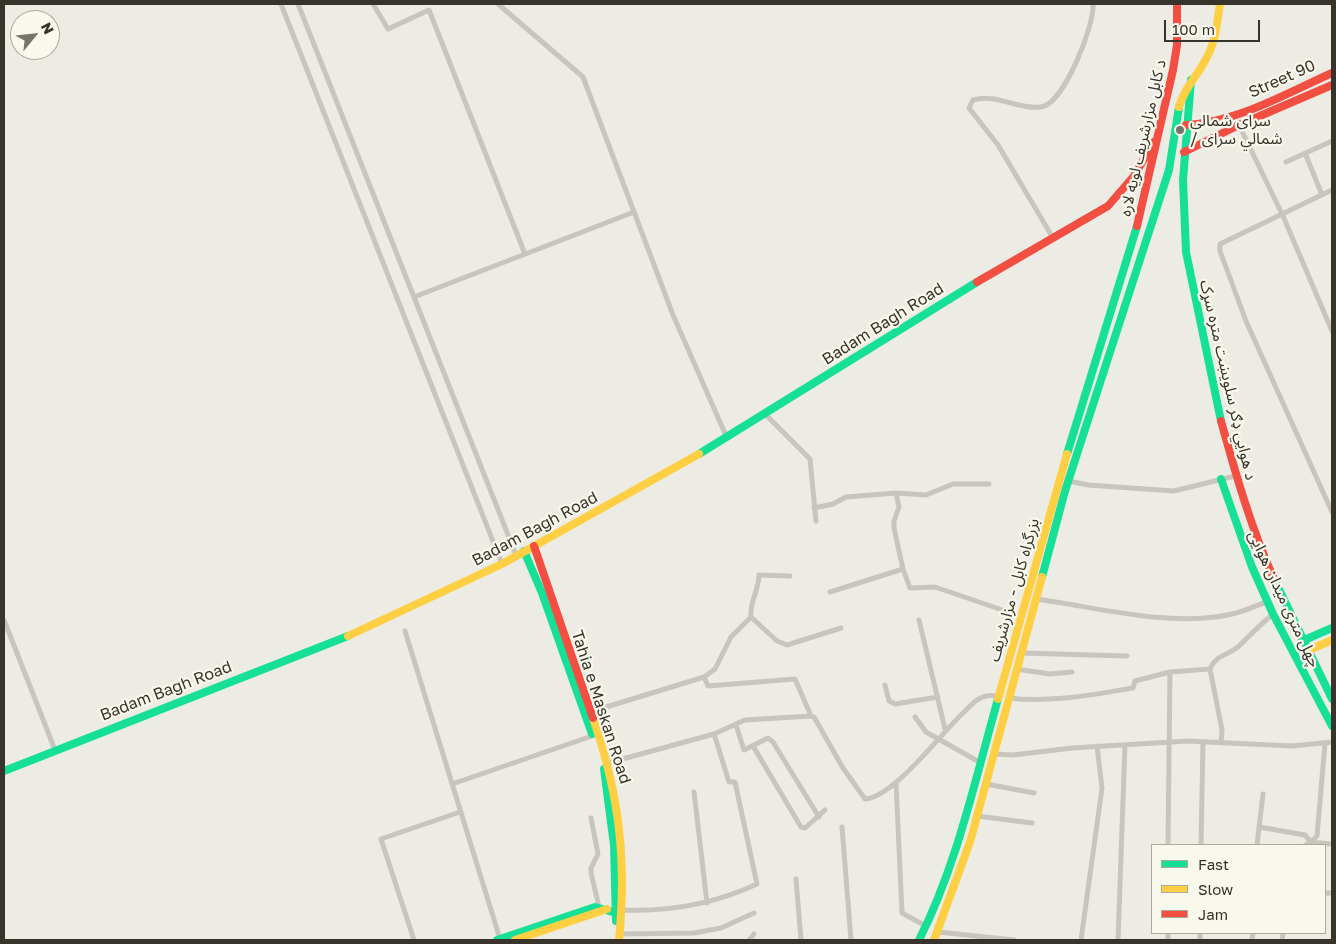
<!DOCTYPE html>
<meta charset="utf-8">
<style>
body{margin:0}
#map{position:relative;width:1336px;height:944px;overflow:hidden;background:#edece4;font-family:"Golos Text",sans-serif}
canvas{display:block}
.frame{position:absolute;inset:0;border:5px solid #38342b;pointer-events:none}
.legend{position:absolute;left:1151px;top:844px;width:175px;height:90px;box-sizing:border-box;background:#f9f8ed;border:1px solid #acaa9f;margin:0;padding:6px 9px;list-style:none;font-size:15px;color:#38342b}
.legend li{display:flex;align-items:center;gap:10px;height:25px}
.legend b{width:25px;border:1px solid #acaa9f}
.north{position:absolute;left:10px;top:10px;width:50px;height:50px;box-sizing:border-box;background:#f9f8ed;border:1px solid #acaa9f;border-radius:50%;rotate:62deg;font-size:14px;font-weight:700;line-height:20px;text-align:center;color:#38342b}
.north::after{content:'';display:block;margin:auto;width:18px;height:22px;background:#77746c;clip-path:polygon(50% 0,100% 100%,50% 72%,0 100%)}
.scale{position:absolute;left:1164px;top:20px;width:96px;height:22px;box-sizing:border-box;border:2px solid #38342b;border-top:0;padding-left:6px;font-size:15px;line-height:18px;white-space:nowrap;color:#38342b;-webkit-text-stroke:4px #f9f8ed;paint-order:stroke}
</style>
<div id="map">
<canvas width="1336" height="944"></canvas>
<div class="frame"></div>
<ul class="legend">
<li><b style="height:6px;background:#16e098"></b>Fast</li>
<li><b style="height:6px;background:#ffcf43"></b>Slow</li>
<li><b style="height:6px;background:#f24e42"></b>Jam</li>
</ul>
<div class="north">N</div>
<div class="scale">100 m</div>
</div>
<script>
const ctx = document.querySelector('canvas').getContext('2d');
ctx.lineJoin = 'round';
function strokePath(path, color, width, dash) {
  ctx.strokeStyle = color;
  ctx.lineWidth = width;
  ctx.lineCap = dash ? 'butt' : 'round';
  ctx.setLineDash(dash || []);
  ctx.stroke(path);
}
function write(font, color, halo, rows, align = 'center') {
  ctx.font = font + ' "Golos Text","Noto Sans Arabic",sans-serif';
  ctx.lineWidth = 4.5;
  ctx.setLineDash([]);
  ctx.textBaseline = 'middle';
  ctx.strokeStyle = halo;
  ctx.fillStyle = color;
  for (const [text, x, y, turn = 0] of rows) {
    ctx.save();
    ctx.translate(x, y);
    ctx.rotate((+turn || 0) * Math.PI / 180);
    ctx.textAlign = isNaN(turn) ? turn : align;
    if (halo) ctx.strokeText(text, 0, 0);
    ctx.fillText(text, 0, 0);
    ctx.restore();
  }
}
strokePath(new Path2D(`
 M281,4L502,564
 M298,4L516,555
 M373,4L388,29L429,10L525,254
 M498,4L583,77L673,315L727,438
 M1239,125L1283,216L1332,331
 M1305,153L1322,195
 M1286,162L1332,141
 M1332,190L1220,244V251L1246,321L1332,512
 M1053,238L998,145L969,108L973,100C997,93 1018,110 1041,107C1064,104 1095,24 1093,4
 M414,297L634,212
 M765,414L810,459L816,521
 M1069,481L1088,485L1174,491L1235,476
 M896,493L899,507L894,521V528L903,569L910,588L935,587L1020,616
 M814,508L833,504L846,497L896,493L926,495L953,484H989
 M790,576L759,575C759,590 749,603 751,617L777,641L787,645L841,628
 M830,592L903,569
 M1036,599C1095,607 1168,627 1227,615C1241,613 1254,606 1267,602
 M4,620L55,750
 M919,620L945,729
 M405,631L500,939
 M1021,653L1127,656
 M1016,669L1050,674L1072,672
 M1210,669L1222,730L1221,743
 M704,677L708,686L795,679L811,716L814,717L843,768L865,799C894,797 942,732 965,711C971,705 978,697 987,696C990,695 995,696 999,697
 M885,685L889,701L895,704L938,697
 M1008,698C1051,703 1091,695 1133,688L1135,681L1170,672L1210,669C1217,653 1229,656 1240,645C1251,634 1261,624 1273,614
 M590,712L704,677L715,669L731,637L751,617
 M915,717L926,732L981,763
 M736,725L744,750L768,738L773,742L819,817
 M753,746L801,827L805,828L825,810
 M994,754L1013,755L1072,748L1188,741L1292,746L1332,742
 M608,763L714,734L745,720L811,716
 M896,782L902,913L926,926
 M452,784L595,735
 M986,784L1034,793
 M694,792L707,903
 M977,816L1032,823
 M591,818L598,854L591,868V873L600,911
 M842,827L851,940
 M1259,827L1305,835L1311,842L1317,836L1325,743
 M1168,845L1170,672
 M1201,845L1203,742
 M1257,845L1263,794
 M1306,845L1311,842L1332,844
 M796,879L801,940
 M1325,893H1332
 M622,910C670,912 714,904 757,884L735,782H729L714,734
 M938,932L1014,940
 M1168,933V940
 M1200,933V940
 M620,934L694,933L721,928L754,913
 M414,940L381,839L460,812
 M749,940L754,934
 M1081,940L1102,788L1097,746
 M1118,940L1125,745
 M1252,940L1253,933
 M1282,940L1283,933`), '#c7c5bd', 5);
strokePath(new Path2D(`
 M1191,80L1183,180L1186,252L1221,421
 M699,454L977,282
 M1067,454L1137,226
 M1221,479L1252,567L1273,614L1332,726
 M524,551L542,593L592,734
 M1042,577L1065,491L1169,170L1179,107
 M1274,579L1332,699
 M1302,641L1332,628
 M604,769L614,845L616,921
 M4,771L348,636
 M497,940L595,907L620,914
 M919,940C957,865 975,780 998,699`), '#16e098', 8);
strokePath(new Path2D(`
 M1179,107C1185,86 1198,76 1207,57C1216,41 1217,22 1220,4
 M348,636L502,564L699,454
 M1307,651L1332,640
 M998,699L1067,454
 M593,718C619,794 627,859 619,940
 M515,940L607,909
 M934,940L970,842L1042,577`), '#ffcf43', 8);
strokePath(new Path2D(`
 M1186,125C1238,122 1285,94 1332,73
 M1184,152L1239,125L1332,85
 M1137,226L1173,70L1177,45V4
 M977,282L1108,206L1134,176L1154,142
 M1221,421C1236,475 1251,528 1274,579
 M534,546L593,718`), '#f24e42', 8);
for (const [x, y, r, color] of [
 [1180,130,5,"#77746c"]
]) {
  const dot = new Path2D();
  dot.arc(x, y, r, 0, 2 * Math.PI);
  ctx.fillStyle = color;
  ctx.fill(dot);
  strokePath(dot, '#f9f8ed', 2);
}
write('16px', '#38342b', '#f9f8ed', [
 ["Street 90",1282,79,-24],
 ["د کابل مزارشریف لویه لاره",1143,138,-77],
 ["Badam Bagh Road",883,324,-32],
 ["د هوايي ډګر سلویښت متره سړک",1228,380,77],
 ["Badam Bagh Road",535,529,-28],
 ["بزرگراه کابل - مزارشریف",1014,590,-74],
 ["چهل متری میدان هوایی",1284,599,65],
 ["Badam Bagh Road",166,691,-21],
 ["Tahia e Maskan Road",601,707,72]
]);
write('16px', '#38342b', '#f9f8ed', [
 ["سرای شمالي",1190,121],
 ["/ شمالي سرای",1190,139]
], 'left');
</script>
